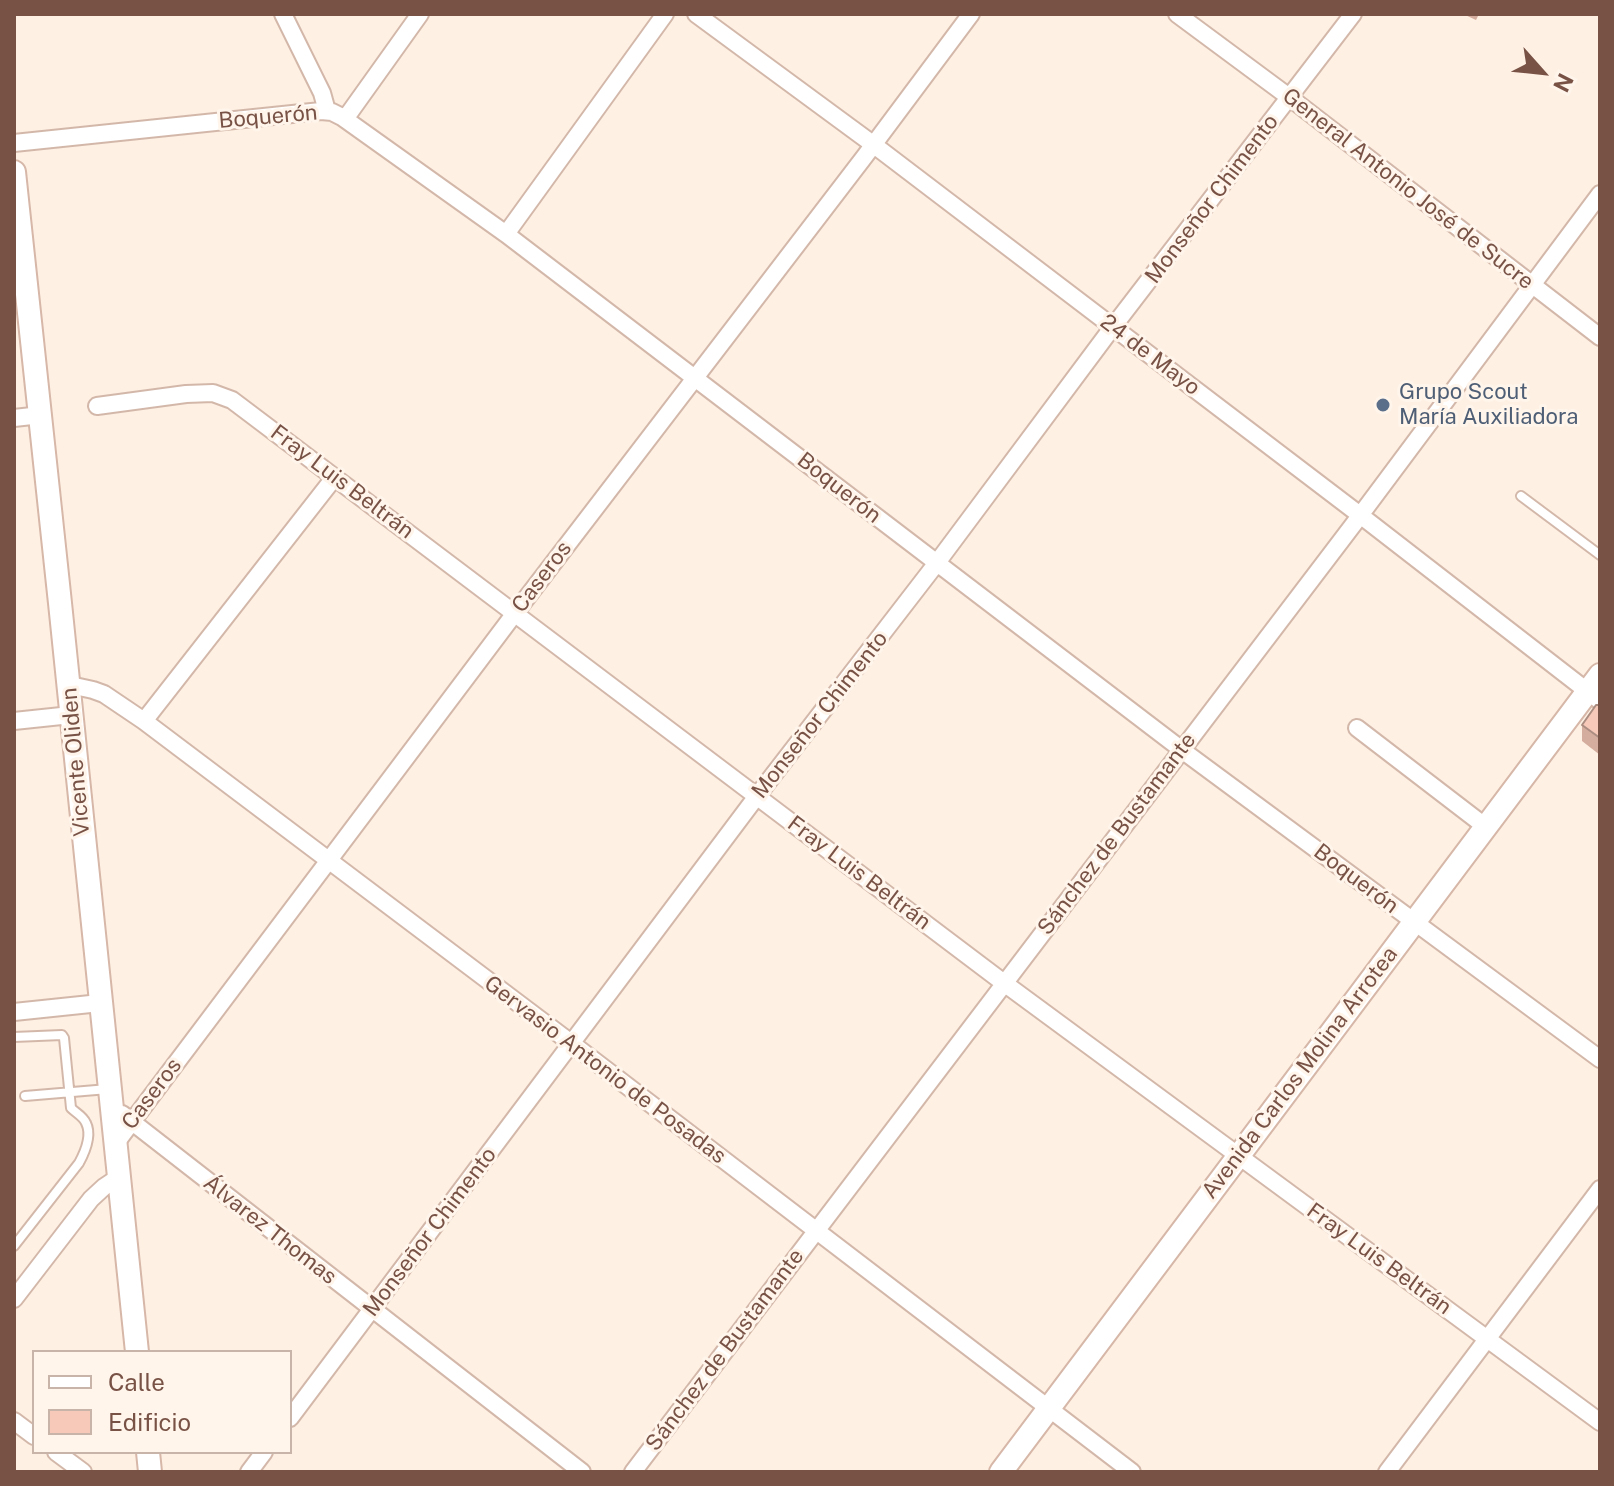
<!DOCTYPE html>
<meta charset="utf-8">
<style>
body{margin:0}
#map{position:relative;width:1614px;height:1486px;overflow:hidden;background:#fef0e3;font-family:"Public Sans",sans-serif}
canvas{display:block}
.frame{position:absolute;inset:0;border:16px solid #795246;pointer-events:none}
.legend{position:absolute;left:32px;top:1350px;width:260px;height:104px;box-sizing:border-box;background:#fff5eb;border:2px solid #c9b4a9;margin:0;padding:10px 14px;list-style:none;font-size:24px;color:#795246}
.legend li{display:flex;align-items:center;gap:16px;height:40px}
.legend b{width:40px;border:2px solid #c9b4a9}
.north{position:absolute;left:1502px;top:32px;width:80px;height:80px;-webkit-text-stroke:6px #fff5eb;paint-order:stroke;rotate:117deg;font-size:22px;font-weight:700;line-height:32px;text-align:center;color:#795246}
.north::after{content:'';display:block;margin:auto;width:28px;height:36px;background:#795246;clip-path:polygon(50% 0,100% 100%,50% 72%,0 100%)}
</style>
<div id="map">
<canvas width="1614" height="1486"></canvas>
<div class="frame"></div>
<ul class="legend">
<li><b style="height:10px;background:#fff"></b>Calle</li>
<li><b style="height:22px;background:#f6c9b8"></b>Edificio</li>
</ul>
<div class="north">N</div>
</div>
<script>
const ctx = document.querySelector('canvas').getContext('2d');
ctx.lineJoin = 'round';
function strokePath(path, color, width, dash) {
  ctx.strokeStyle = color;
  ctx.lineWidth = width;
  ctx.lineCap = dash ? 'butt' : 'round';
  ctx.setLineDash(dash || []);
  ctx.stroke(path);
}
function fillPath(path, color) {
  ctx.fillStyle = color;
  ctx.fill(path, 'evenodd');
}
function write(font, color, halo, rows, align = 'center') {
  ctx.font = font + ' "Public Sans",sans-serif';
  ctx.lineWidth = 6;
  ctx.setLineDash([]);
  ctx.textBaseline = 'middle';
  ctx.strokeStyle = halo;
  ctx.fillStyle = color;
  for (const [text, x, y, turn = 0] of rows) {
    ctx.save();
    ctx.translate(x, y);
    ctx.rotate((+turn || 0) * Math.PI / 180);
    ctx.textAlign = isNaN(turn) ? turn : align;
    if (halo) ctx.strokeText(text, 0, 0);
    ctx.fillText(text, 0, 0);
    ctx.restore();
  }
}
const lane = new Path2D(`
 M1521,496L1600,555
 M14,1037L62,1035L64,1038L71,1108C76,1113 83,1116 86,1123C92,1135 85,1152 79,1163L14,1246
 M25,1096L108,1089`);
const street = new Path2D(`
 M283,14L322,93L327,111
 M696,14L874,145L1360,515L1600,701
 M1177,14L1289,97L1600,337
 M345,119L420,14
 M14,143L321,111L332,112L342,117L506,234L1190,756L1600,1059
 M506,234L665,14
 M97,406L186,394L213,393L232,400L1004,983L1600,1422
 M14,418L41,415
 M70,685L93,690L104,694L144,721L571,1043L1132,1472
 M14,721L71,715
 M144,721L334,478
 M1357,728L1486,827
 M14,1012L100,1003
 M122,1114L582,1472
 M116,1143L515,613L865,156L971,14
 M14,1299L91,1199L104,1187L119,1177
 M290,1418L757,796L936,564L1106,336L1353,14
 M14,1421L34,1436
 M56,1452L83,1472
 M249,1472L264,1452
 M633,1472L1353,525L1600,194
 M1387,1472L1600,1189`);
const secondary = new Path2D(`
 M14,172C58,565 95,959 137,1352
 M148,1452L150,1472
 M1001,1472L1600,675`);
strokePath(lane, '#d3b8aa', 12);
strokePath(street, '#d3b8aa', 20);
strokePath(secondary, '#d6b7a8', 26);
strokePath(lane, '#fff', 8);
strokePath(street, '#fff', 16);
strokePath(secondary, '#fff', 22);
fillPath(new Path2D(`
 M1463,14H1479L1476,20Z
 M1600,705V755L1582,741V725Z`), '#d4ad9e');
const building = new Path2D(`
 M1596,705H1600V738L1582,725Z`);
fillPath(building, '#f6c9b8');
strokePath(building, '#ac8d81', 2);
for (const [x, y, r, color] of [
 [1383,405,8,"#5c6f8a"]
]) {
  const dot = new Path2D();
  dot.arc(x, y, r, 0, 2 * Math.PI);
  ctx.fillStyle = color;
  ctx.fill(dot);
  strokePath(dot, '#fff5eb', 3);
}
write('22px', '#795246', '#fff5eb', [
 ["Boquerón",268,117,-5],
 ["General Antonio José de Sucre",1408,189,38],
 ["Monseñor Chimento",1212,199,-53],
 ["24 de Mayo",1150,355,37],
 ["Fray Luis Beltrán",342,482,37],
 ["Boquerón",839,488,38],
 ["Caseros",542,577,-53],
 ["Monseñor Chimento",820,715,-52],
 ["Vicente Oliden",76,762,-95],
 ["Sánchez de Bustamante",1117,834,-53],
 ["Fray Luis Beltrán",859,873,37],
 ["Boquerón",1356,879,37],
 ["Gervasio Antonio de Posadas",605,1070,37],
 ["Avenida Carlos Molina Arrotea",1300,1073,-53],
 ["Caseros",152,1094,-53],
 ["Álvarez Thomas",270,1230,38],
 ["Monseñor Chimento",430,1232,-53],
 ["Fray Luis Beltrán",1379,1259,36],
 ["Sánchez de Bustamante",725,1350,-53]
]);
write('22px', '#4e5e75', '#fff5eb', [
 ["Grupo Scout",1399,392],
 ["María Auxiliadora",1399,417]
], 'left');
</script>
